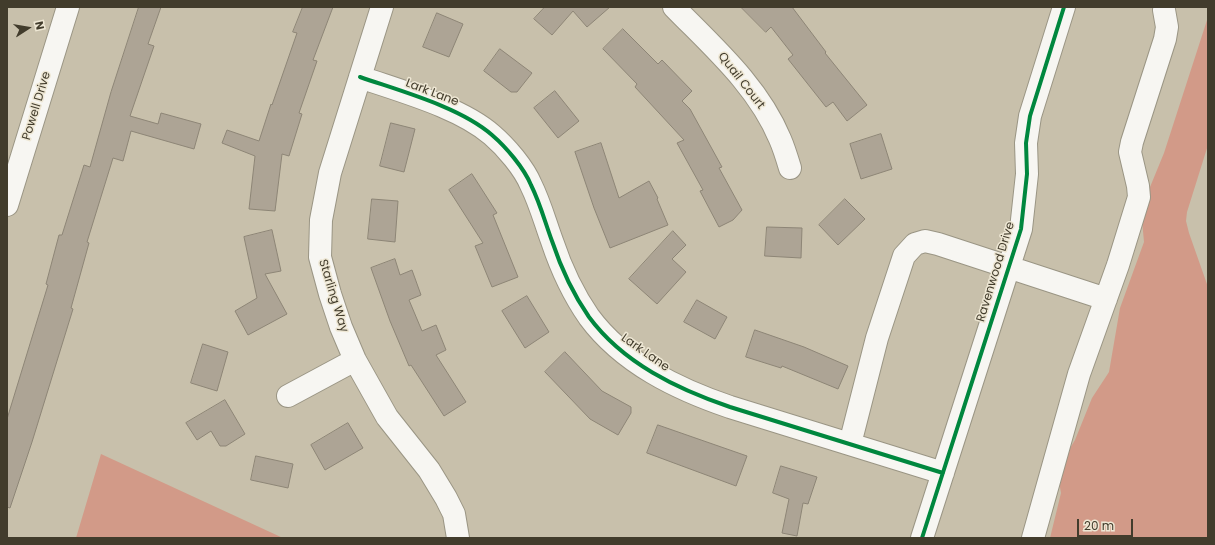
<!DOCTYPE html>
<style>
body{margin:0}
#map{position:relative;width:1215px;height:545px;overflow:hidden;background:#c8c0ab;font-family:Poppins,sans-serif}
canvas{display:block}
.frame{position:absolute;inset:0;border:8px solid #423c2c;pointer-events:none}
.north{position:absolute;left:8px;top:8px;width:40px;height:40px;-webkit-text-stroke:3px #eee7d4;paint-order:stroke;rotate:78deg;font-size:11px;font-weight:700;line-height:16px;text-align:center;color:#423c2c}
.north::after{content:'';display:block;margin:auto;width:14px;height:18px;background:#423c2c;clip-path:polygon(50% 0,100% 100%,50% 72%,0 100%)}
.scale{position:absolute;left:1077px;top:519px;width:56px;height:18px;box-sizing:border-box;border:2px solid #423c2c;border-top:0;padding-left:5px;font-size:12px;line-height:14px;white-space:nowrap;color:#423c2c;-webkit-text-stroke:3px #eee7d4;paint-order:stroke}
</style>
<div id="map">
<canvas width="1215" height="545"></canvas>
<div class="frame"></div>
<div class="north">N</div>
<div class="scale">20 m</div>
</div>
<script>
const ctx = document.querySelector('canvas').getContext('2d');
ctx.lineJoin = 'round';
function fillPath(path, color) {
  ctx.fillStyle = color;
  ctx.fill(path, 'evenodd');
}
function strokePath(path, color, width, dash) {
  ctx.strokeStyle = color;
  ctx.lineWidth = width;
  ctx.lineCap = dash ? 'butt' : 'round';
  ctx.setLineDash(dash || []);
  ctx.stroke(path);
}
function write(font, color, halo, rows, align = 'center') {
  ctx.font = font + ' Poppins,sans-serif';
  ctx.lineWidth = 3;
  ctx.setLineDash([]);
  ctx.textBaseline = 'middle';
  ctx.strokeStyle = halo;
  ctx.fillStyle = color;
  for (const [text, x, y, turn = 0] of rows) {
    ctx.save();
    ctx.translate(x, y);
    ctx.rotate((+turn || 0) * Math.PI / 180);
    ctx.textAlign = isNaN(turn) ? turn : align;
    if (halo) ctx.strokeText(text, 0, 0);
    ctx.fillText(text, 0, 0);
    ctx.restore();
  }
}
fillPath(new Path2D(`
 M1208,17V145L1187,212L1186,221L1189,233L1208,287V538H1050L1061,493L1057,470L1075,440L1092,398L1109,372L1120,308L1144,242L1141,209L1164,153Z
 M101,454L283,538H76Z`), '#d29a88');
const building = new Path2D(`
 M139,7H161L148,44L154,46L130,116L158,124L161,113L201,124L194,149L131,131L123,161L113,158L87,242L89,243L71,308L73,309L32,442L10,508L7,507V419L48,285L46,284L59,235H62L84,165L90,167L111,92Z
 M303,7H333L313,60L317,61L299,113L302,114L289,156L282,154L275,211L249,209L255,156L222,143L227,130L259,141L271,104L272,105L297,33L293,32Z
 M545,7H610L587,27L573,11L552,35L534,19Z
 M741,7H792L826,52L825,53L867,105L847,121L833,102L826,107L788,59L793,55L771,27L766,32Z
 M437,13L463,24L449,57L423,47Z
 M623,29L658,64L662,60L692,91L682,101L690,109L722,167L719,168L742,210L733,220L719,227L700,191L703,190L677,143L684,140L635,87L637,84L603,49Z
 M500,49L532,73L517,92H511L484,71Z
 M555,91L579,121L558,138L534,108Z
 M391,123L415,129L404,172L380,166Z
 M881,134L892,169L861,179L850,144Z
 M601,143L619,198L649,181L658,198L657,199L668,225L610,248L594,208L575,152Z
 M472,174L497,213L493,215L518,277L492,287L475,246L483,243L449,190Z
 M372,199L398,201L395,242L368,239Z
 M845,199L865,219L838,245L819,225Z
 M767,227L802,228L801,258L765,256Z
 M272,230L281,271L265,274L287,314L248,335L235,311L257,298L244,237Z
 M673,231L686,245L672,259L686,272L657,304L629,279Z
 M395,259L400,275L412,270L421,295L409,300L422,331L436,325L446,350L436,355L466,402L444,416L411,365L409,366L390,321L371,268Z
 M527,296L549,332L525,348L502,311Z
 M697,300L727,317L715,339L684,322Z
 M755,330L804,347L848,366L838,389L782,366L781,368L746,357Z
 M203,344L228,352L217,391L191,383Z
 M565,352L602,391L631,407V413L618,435L590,419L545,372Z
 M225,400L245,434L226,446H220L211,431L197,440L186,423Z
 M348,423L363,448L325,470L311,445Z
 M658,425L747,456L736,486L647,453Z
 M256,456L293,464L288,488L251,480Z
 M781,466L817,477L808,504L803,503L797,536L782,533L789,499L773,493Z`);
fillPath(building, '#ada495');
strokePath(building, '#8d8576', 1);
const minor = new Path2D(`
 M382,7L330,173L321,220L320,257L330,294L341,327L355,360L387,417L429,470L446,498L454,514L458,538
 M674,7C713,47 758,86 780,139C784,148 787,158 790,168
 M360,77C400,91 460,107 492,135C506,147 524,168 531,185C540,203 545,222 552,241C561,268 573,294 589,317C623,363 677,389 730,407L943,473
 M7,205L68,7
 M288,396L355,360
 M850,444L877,338L904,256L915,244L925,241L938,244L1106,299
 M922,538L1021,229L1027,174L1026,143L1030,116L1064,7
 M1033,538L1079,374L1118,265L1139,197L1138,186L1130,152L1132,142L1165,39L1167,27L1164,10`);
strokePath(minor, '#9a9584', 24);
strokePath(minor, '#f7f6f2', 22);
strokePath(new Path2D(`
 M360,77C400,91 460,107 492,135C506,147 524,168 531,185C540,203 545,222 552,241C561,268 573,294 589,317C623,363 677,389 730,407L943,473
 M922,538L1021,229L1027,174L1026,143L1030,116L1064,7`), '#00873e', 4);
write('12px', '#423c2c', '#eee7d4', [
 ["Quail Court",741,81,52],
 ["Lark Lane",432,93,21],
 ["Powell Drive",37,106,-73],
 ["Ravenwood Drive",996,272,-73],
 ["Starling Way",333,296,73],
 ["Lark Lane",645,353,35]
]);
</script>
